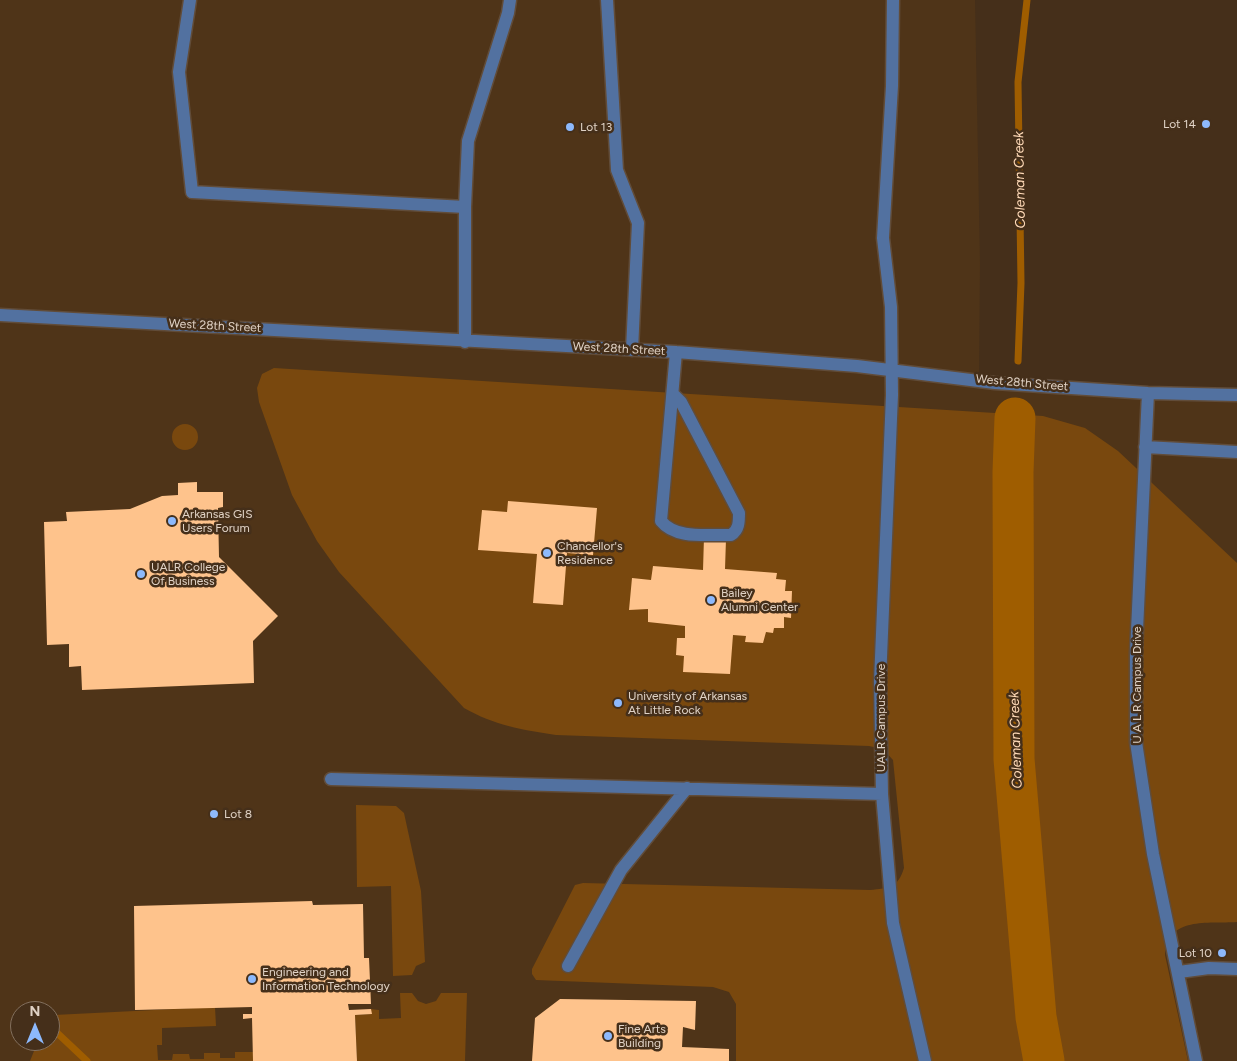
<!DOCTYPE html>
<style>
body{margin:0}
#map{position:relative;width:1237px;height:1061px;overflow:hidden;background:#452f1a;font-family:Figtree,sans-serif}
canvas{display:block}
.north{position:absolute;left:10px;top:1001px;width:50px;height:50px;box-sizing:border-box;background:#452f1a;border:1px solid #83705e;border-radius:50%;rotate:0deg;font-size:14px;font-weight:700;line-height:20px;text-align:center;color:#e0d2c5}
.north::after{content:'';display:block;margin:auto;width:18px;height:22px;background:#8db9fc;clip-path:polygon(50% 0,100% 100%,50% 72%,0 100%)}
</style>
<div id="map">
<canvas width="1237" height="1061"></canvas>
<div class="north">N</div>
</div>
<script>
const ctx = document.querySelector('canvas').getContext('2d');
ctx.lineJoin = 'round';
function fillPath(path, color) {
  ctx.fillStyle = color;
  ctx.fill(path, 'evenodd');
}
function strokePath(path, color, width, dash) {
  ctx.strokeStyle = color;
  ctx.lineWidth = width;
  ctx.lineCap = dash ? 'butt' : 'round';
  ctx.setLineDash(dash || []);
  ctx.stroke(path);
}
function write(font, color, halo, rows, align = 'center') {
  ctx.font = font + ' Figtree,sans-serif';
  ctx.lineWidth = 5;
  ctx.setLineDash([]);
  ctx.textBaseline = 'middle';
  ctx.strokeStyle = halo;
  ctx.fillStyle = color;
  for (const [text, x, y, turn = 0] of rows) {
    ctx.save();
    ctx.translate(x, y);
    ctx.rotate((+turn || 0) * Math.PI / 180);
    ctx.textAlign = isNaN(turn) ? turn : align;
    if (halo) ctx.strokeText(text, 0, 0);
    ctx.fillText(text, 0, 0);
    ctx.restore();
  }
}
fillPath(new Path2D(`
 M0,0H975L980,263L979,379L1237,395V1061H0ZM20,1011H50V1041H20Z`), '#4f3418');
fillPath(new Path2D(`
 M274,368L1043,416L1085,428L1118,451L1237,563V922C1208,924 1167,916 1165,955L1188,1061H736V1004L729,992L713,987L536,980L532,974V969L575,885L583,883L870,890C889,888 898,888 904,868L893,760L883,749L869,746L556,735C522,730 494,725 464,708L339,572L317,541L292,495L259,402L257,388L262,374Z
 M172 437a13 13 0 1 1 26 0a13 13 0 1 1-26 0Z
 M356,805L396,806L404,813L421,891L425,962L416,966L412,975L393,976L391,886L357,887Z
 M400,993H412L418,1001L426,1004L436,1001L441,993H467L465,1061H357L355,1015L371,1014V1009L379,1010V1019L401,1018Z
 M215,1007L216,1026L162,1028V1045H157L158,1060H172L173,1054H189L190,1059H204V1053H220V1058H235V1052H253V1061H30L38,1041H50V1021L54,1015Z`), '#79480e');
strokePath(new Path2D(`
 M1018,361L1021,283L1018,82L1027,0
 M53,1029L87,1061`), '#9f5d00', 7);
strokePath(new Path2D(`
 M1015,418L1013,472L1014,759L1036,1017L1044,1061`), '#9f5d00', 41);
fillPath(new Path2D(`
 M197,482V492H223V507L218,508L219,557L278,616L253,641L254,683L82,690L81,666L69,667V644L47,645L44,522L67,521L66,512L130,509L162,496L178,495V483Z
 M508,501L597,508L593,555L567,553L563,605L533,603L537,554L478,550L482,510L507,512Z
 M704,537L726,539L725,569L777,573L776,579L786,580L785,591H792L791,618L784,617V628H774L773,633L766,632L763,643L745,642L746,636L733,635L730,674L683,672L684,656L676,655L677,638H685V626L648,622V609L629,610L632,578L651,580L653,566L703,570Z
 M312,901L313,905L363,904L364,958H369L371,1004H348L349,1010L371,1009L372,1014L355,1015L357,1061H253L252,1018L243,1019V1014H252V1007L135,1010L134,906Z
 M560,999L696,1001L695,1030L683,1027L682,1047L729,1049V1061H532L535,1018Z`), '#fec38c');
const minor = new Path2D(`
 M190,0L179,72L192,192L465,207
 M607,0L617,170L638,223L632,350
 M893,0L892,86L883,238L891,307L892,395L880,681L882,794L893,923L925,1061
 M0,315L676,352L857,366L995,383L1148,393L1237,395
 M465,342V207L468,141L508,13L510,0
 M1148,393L1136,652V742L1153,854L1196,1061
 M673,394L681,402L739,513C739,522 739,530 731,535C709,534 676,540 661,521L676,352
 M1145,447L1237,452
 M331,779L882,794
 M568,966L621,870L687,788
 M1179,972L1209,968L1237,969`);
strokePath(minor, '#614c39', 15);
strokePath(minor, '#5271a0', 12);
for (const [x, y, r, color] of [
 [1206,124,5,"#8db9fc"],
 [570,127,5,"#8db9fc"],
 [172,521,5,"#8db9fc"],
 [547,553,5,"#8db9fc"],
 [141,574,5,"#8db9fc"],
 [711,600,5,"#8db9fc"],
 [618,703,5,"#8db9fc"],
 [214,814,5,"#8db9fc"],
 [1222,953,5,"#8db9fc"],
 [252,979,5,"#8db9fc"],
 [608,1036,5,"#8db9fc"]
]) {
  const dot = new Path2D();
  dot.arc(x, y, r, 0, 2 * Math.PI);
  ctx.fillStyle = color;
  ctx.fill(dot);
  strokePath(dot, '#452f1a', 2);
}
write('12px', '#e0d2c5', '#452f1a', [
 ["Lot 14",1196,124,"right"],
 ["Lot 13",580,127],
 ["Arkansas GIS",182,514],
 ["Users Forum",182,528],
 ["Chancellor's",557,546],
 ["Residence",557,560],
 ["UALR College",151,567],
 ["Of Business",151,581],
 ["Bailey",721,593],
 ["Alumni Center",721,607],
 ["University of Arkansas",628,696],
 ["At Little Rock",628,710],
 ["Lot 8",224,814],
 ["Lot 10",1212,953,"right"],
 ["Engineering and",262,972],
 ["Information Technology",262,986],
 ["Fine Arts",618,1029],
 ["Building",618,1043]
], 'left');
write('12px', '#e0d2c5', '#452f1a', [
 ["West 28th Street",215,326,3],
 ["West 28th Street",619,349,3],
 ["West 28th Street",1022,383,5],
 ["U A L R Campus Drive",1137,685,-90],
 ["UALR Campus Drive",881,718,-90]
]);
write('italic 14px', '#ffdab8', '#452f1a', [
 ["Coleman Creek",1020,180,-91],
 ["Coleman Creek",1016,740,-92]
]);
</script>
